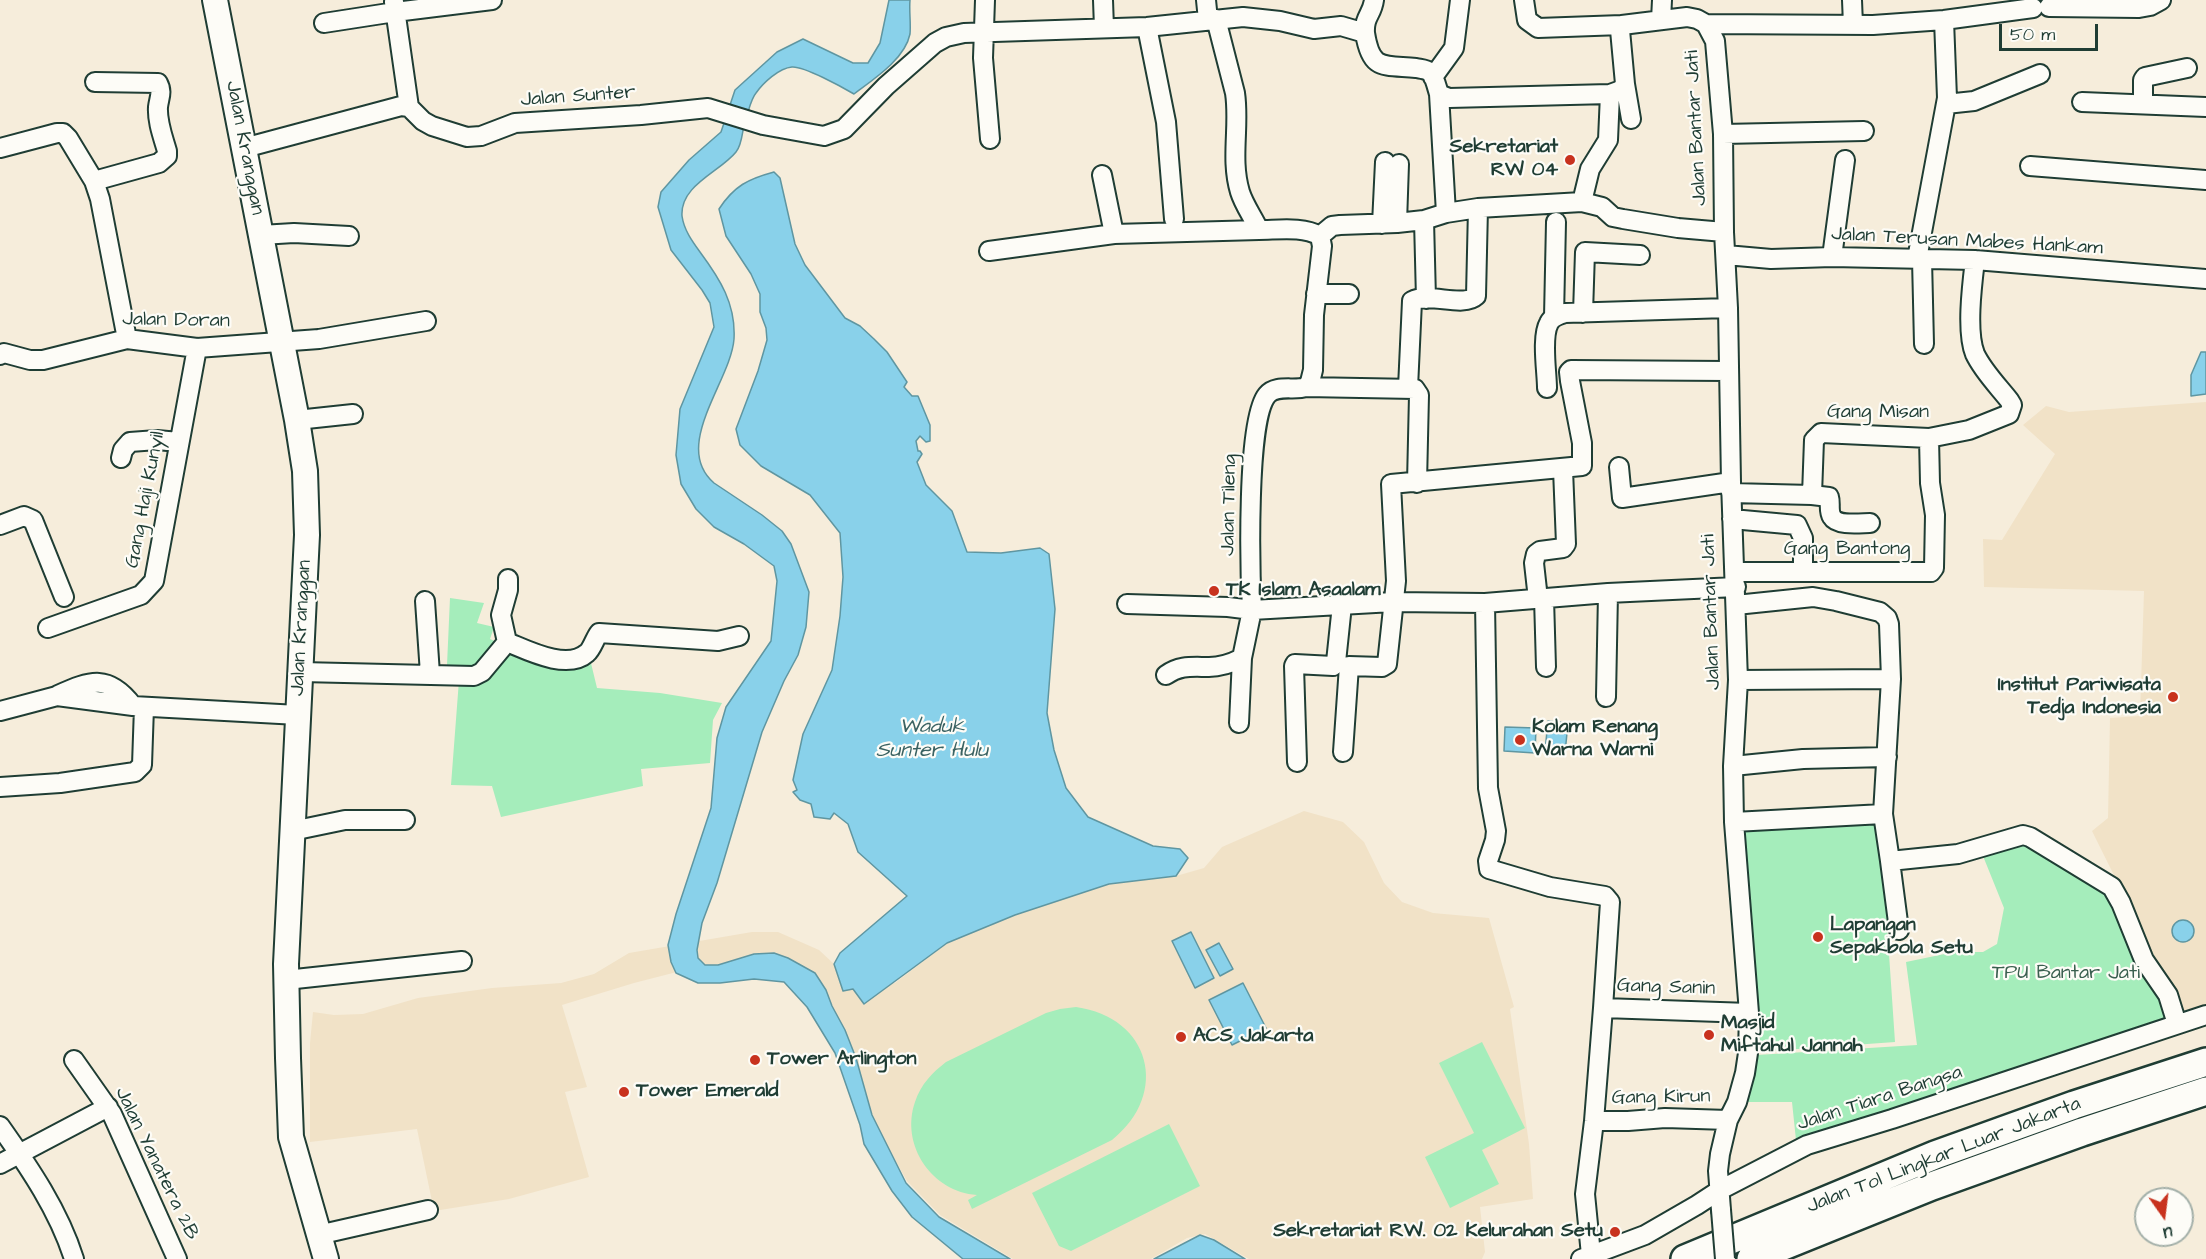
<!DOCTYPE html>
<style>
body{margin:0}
#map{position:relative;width:2206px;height:1259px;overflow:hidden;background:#f6eddb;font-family:"Architects Daughter",sans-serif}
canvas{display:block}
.north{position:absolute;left:2134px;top:1187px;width:60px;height:60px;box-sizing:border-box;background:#fdfcf7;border:2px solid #a4b0a9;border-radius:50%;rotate:166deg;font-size:16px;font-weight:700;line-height:24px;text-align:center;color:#1f3d34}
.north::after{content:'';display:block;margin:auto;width:21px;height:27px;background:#c8321e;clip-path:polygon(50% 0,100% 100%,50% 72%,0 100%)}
.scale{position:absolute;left:1999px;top:24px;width:99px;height:27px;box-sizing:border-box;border:3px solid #1f3d34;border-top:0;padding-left:8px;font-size:18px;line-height:21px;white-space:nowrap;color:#1f3d34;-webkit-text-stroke:4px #fdfcf7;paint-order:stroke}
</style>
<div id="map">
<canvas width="2206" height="1259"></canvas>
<div class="north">U</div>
<div class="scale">50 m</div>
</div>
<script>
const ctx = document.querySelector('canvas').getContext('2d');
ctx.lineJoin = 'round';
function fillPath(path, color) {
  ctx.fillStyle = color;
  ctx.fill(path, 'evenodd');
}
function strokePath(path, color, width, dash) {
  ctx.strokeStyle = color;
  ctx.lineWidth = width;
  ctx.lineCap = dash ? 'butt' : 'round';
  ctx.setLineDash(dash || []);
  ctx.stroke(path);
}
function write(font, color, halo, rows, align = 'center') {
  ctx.font = font + ' "Architects Daughter",sans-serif';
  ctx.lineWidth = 4.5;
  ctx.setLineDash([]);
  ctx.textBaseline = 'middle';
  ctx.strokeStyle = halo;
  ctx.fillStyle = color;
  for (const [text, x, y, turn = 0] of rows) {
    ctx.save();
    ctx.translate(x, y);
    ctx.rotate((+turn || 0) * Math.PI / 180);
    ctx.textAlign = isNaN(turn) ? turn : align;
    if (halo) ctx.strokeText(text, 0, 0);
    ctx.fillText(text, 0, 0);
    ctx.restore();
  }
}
fillPath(new Path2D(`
 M2206,402V1005L2182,1012L2092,831L2108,818L2110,718L2140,716L2144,591L1984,587L1983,539L2002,540L2055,454L2023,425L2046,406L2069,412Z
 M1304,811L1343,822L1364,842L1384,883L1402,902L1433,913L1489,918L1514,1007L1510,1009L1529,1144L1533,1199L1480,1207L1485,1252L1482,1259H1249L1205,1234L1187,1238L1151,1259H1013L940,1215L907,1181L882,1137L872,1115L856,1058L845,1030L832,1006L826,990L815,973L788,958L754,954L718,965H704L634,983L562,1005L587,1087L565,1092L589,1177L509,1199L434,1211L417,1129L310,1142V1043L313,1012L334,1015L363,1014L418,998L492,988L561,983L594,974L629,953L752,932H778L819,950L834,964L843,991L895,983L947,943L1015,915L1109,884L1176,876L1204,868L1222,847Z`), '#f1e2c7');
fillPath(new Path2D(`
 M450,598L484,603L477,623L494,627L490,639L528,656L590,659L597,688L660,693L722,703L713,720L710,763L641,769L643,786L501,817L492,786L451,785L460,667L447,665Z
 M1880,822L1895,1042L1756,1052L1741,831Z
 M2025,839L2113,895L2173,1022L2094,1042L1796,1140L1792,1102H1748L1757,1055L1917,1045L1906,962L1954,952H1983L1997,944L2004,908L1983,856Z
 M1076,1007C1150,1017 1171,1093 1112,1140L972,1209L968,1200L977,1195C932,1192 900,1145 915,1102C921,1084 932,1073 946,1062L1046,1013L1060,1009Z
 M1482,1042L1525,1128L1482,1150L1499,1184L1450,1208L1425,1157L1474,1133L1439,1063Z
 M1169,1124L1200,1186L1071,1251L1059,1246L1032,1193Z`), '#a5edbb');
const water = new Path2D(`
 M889,0H910C909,11 911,23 910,34C905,59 874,79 854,94C842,87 804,66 792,67C779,68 763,83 756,93C751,99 749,110 746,118C742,128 743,144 736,152C720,172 680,185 682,216C684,230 692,241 700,252C720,279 736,304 734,339C731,381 671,446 714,483L762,515L782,531L791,544L809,592L806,627L798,655L784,681L762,732L717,883L702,923L697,950L698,958L705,965H718L754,954L774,953L788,958L815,973L826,990L832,1006L845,1030L856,1058L872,1115L906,1183L939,1217L1010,1259H963L912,1217L892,1191L864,1144L860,1125L835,1053L807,1007L784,982L754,979L720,983H698L676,973L671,962L668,945L676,914L711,808L717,738L726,707L771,641L777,581L774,566L744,544L714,527L696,509L681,484L676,455L680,409L714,327L710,303L702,290L671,250L658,207L661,192L689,160L721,132L735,90L777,52L803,39L853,63H868L880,43Z
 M774,172L780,178L795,244L805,265L845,318L860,326L874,339L887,352L907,382L904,387L912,396H918L930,425V441L926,442L920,436L916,441L918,451H920L922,454L917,462L926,485L952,511L967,552L1001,553L1040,548L1049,554L1055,609L1047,713L1054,750L1066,788L1088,817L1153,846L1180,849L1188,858L1176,876L1109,884L1015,915L947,943L864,1004L853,989L843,991L834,964L840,953L907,896L858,852L848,824L834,813L830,819L814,817L811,804L800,800L793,792L797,790L793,780L803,734L832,670L840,616L843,577L840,533L810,495L761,466L740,445L736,429L758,371L767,340L766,328L760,312V294L751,274L726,236L719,209C734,186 748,179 774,172Z
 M2201,352H2206V394L2191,396V375Z
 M1548,721L1568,723L1565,753L1545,751Z
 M1505,727L1536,728L1535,753L1504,751Z
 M2172 931a11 11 0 1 1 22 0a11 11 0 1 1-22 0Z
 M1191,932L1214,978L1195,988L1172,941Z
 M1219,943L1233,969L1220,976L1206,950Z
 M1243,983L1266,1028L1232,1045L1209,1000Z
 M1200,1235L1214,1240L1245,1259H1154Z`);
fillPath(water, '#89d1ea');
strokePath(water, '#5f96a1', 1.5);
const minor = new Path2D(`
 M985,0L983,58L990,139
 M1103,0L1104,28
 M1206,0L1208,20
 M1524,0L1527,20L1538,28L1622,25
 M1852,0L1853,25
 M394,2L409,107
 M2049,7L2139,8L2150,6L2161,0
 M1216,19L1235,93C1240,126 1230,159 1240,192C1244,205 1253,217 1259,230C1278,230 1303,226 1320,236L1322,246L1314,315L1313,370L1310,382L1306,387C1294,391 1276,384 1267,395C1246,420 1250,572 1252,610L1393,602L1485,603L1608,593L1736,587
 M1661,20L1662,0
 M324,23L395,12L492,0
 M1706,24L1873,25L1944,20L2033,8
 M1147,27L1166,122L1174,219
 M1365,33C1364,16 1372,15 1374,0
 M1433,77L1454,48L1460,0
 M1625,84L1631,119
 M1439,94L1446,213
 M2082,102L2206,107
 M1946,104L1974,101L2040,74
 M2143,104V80L2145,77L2187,68
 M1723,134L1864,131
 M0,148L57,133H63L68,138L94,181L100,199L127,339
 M244,148L401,106L409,107L423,121L432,126L467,137L481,136L515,123L641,115L708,108L763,125L824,136L844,129L886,86L935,43L946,37L964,33L1147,27L1243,17L1280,21L1314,29L1341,26L1365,33C1371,71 1383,65 1416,68C1421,69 1426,69 1430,72C1435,77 1437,88 1439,94L1449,98L1610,94L1621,90L1625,84L1620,30L1622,25L1687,17L1697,19L1706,24L1715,41L1723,134L1724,232L1728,308L1731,482L1738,680L1733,766L1734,822L1749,1013L1748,1053L1745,1073L1737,1102L1728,1120L1720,1154L1718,1171L1721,1210
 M2030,166L2206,180
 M1102,175L1114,234
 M94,181L159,163L167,156V151C163,137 157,122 158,107C159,98 163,92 158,83L95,82
 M1582,202L1590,169L1608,140L1610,94
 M1424,220L1426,299
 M1397,223L1399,164
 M1382,224L1385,162
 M261,235L294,233L349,236
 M1320,236L1332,226L1340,225L1397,223L1424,220L1446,213L1478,208L1582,202L1602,207L1613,217L1623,219L1678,228L1724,232
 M989,251L1114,234L1259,230
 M1726,255L1771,259L1832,257L1975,260L2206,279
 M1832,257L1845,160
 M1917,259L1947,98L1944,20
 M1922,259L1924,344
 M1316,294H1349
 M1583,313L1585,252L1640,255
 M1554,317L1556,222
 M0,355L4,353L30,360H43L127,339L197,348L319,339L426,321
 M1306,387L1415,389L1419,395L1417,483
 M1408,388L1412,301C1429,292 1463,308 1476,296L1478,208
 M1547,388C1547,372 1541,337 1549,323C1552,317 1558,315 1565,313L1728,308
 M297,420L353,414
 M121,458L123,450L130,442L157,440L179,442
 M1619,467L1622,498L1731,482
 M1731,493L1812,495L1814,440L1821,433L1929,438L1969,430L2009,414L2012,405L2009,400C1998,386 1983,371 1975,354C1966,332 1972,285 1975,260
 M1812,495L1829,497C1831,503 1828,511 1832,517C1837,526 1861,523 1870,523
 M1732,519L1797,525L1803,538V571
 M0,525L24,516L33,520L64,597
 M1735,572H1931L1934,568L1935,515L1930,483L1929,438
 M1544,598L1546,667
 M1538,599L1534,563L1536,554L1540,551L1563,548L1566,544L1563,469
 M425,601L430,674
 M1485,603L1488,788L1496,831L1495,840L1488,861L1489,869L1550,887L1605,896L1610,902L1603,1008L1749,1013
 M1127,604L1228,607L1252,610L1242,658L1239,723
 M1736,605L1813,597L1836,601L1880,612L1887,618L1889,624L1891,679L1883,814
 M48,628L141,595L154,581L197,348
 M507,642L501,615L508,590V579
 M301,672L474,676L482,672L507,642C527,650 567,671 587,653C592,649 595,638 599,633L718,641L739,636
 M1166,675C1180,665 1192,667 1209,667C1220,667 1232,663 1242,658
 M1738,680L1891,679
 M58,695C91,680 109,674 133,706
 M1606,697L1608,593
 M0,711L57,696L133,706L298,715
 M1343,752L1349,666L1382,667L1387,664L1396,581L1391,484L1582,466V443L1570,381L1569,372L1571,370L1728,371
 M1297,762L1294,666L1295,664L1333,666L1336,662L1342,605
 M1733,766L1803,759L1887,757
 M0,787L60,783L135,772L142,765L144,707
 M1734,822L1883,814L1890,861L1958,854L2023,835L2030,837L2112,887L2121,903L2144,960L2168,995L2177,1024
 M292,831L345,820H405
 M1890,861L1899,930
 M286,980L462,961
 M74,1060L112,1114L177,1259
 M1594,1121H1628L1665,1118L1728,1120
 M0,1126C29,1167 59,1211 74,1259
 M0,1164L108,1107
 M318,1235L428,1210
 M1591,1255L1585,1194L1594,1121L1603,1008
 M1581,1259L1645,1235L1697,1205L1720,1190L1807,1145L1892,1119L2206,1015`);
const major = new Path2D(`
 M215,0L297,420L305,471L307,535L286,964L288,1058L291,1137L326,1259`);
const highway = new Path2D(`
 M1685,1259L1935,1155L2074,1105L2206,1062
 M1751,1259L1932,1186L2082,1132L2206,1091`);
strokePath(minor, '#1f3d34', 22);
strokePath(major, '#1f3d34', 28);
strokePath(highway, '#1f3d34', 32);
strokePath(minor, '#fdfcf7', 18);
strokePath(major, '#fdfcf7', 24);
strokePath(highway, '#fdfcf7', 27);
const minorBridge = new Path2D(`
 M1721,1210L1725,1259`);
strokePath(minorBridge, '#1f3d34', 22, []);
strokePath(minorBridge, '#fdfcf7', 18);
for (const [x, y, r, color] of [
 [1570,160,6,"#c8321e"],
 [1214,591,6,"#c8321e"],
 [2173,697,6,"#c8321e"],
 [1520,740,6,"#c8321e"],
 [1818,937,6,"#c8321e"],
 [1709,1035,6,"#c8321e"],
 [1181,1037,6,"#c8321e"],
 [755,1060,6,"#c8321e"],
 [624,1092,6,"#c8321e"],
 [1615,1232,6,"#c8321e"]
]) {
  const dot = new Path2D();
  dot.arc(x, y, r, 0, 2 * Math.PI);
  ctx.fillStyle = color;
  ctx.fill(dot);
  strokePath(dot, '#fdfcf7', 2);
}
write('20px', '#1f3d34', '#fdfcf7', [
 ["Jalan Sunter",578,97,-4],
 ["Jalan Bantar Jati",1697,128,-93],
 ["Jalan Kranggan",244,148,79],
 ["Jalan Terusan Mabes Hankam",1967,242,3],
 ["Jalan Doran",176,321,1],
 ["Gang Misan",1878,413],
 ["Gang Haji Kunyil",146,500,-79],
 ["Jalan Tileng",1230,505,-89],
 ["Gang Bantong",1847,550],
 ["Jalan Bantar Jati",1712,612,-92],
 ["Jalan Kranggan",302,628,-87],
 ["Gang Sanin",1666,988,2],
 ["Gang Kirun",1661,1098,-1],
 ["Jalan Tiara Bangsa",1880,1099,-18],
 ["Jalan Tol Lingkar Luar Jakarta",1944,1156,-21],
 ["Jalan Yanatera 2B",156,1164,64]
]);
write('bold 20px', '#1f3d34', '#fdfcf7', [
 ["Sekretariat",1558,148,"right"],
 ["RW 04",1558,171,"right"],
 ["TK Islam Asaalam",1226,591],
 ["Institut Pariwisata",2161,686,"right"],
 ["Tedja Indonesia",2161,709,"right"],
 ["Kolam Renang",1532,728],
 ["Warna Warni",1532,751],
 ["Lapangan",1830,926],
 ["Sepakbola Setu",1830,949],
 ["Masjid",1721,1024],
 ["Miftahul Jannah",1721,1047],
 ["ACS Jakarta",1193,1037],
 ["Tower Arlington",767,1060],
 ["Tower Emerald",636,1092],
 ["Sekretariat RW. 02 Kelurahan Setu",1603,1232,"right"]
], 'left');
write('20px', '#3a604f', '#fdfcf7', [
 ["TPU Bantar Jati",2066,974]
]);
write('italic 21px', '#3a6262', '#fdfcf7', [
 ["Waduk",932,728],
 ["Sunter Hulu",932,752]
]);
</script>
